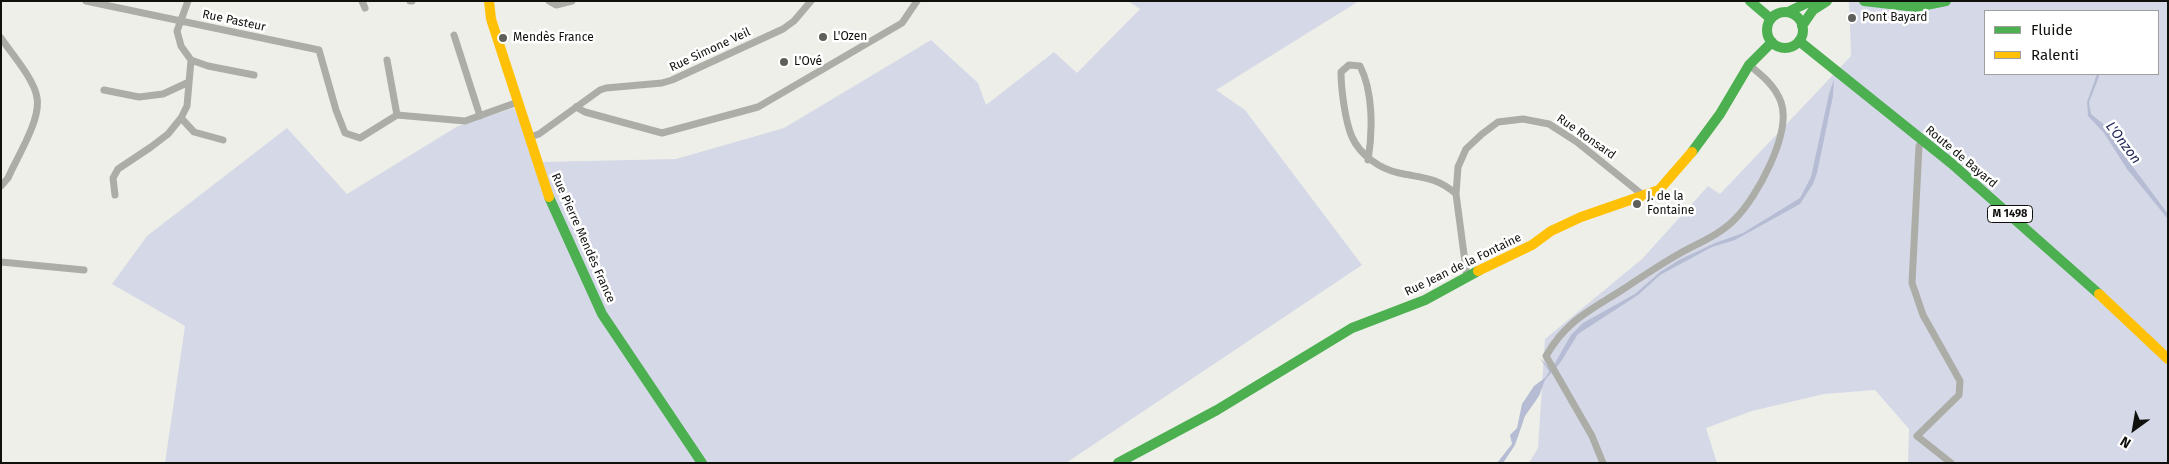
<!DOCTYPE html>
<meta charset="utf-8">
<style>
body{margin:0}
#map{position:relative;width:2169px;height:464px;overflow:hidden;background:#eeefe8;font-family:"Fira Sans",sans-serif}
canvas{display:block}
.frame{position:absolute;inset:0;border:2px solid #10110d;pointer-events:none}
.legend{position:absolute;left:1984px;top:10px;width:175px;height:65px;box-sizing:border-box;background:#fff;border:1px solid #9fa09e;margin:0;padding:6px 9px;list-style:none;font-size:15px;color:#10110d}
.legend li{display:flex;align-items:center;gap:10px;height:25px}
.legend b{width:25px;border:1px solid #9fa09e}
.north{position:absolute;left:2109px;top:404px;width:50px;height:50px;-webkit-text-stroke:4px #fff;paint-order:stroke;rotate:212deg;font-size:14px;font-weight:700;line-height:20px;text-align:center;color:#10110d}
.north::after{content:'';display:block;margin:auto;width:18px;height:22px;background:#10110d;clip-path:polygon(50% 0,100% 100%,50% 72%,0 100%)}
</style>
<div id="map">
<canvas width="2169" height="464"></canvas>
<div class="frame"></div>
<ul class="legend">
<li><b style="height:6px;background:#4caf50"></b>Fluide</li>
<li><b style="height:6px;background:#ffc107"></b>Ralenti</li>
</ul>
<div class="north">N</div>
</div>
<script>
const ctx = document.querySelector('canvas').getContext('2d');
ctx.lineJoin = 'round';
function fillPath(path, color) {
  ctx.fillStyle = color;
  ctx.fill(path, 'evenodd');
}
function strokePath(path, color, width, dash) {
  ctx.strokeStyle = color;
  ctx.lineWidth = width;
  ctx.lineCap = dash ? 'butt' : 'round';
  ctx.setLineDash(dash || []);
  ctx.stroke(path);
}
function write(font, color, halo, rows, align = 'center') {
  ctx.font = font + ' "Fira Sans",sans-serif';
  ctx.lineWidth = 5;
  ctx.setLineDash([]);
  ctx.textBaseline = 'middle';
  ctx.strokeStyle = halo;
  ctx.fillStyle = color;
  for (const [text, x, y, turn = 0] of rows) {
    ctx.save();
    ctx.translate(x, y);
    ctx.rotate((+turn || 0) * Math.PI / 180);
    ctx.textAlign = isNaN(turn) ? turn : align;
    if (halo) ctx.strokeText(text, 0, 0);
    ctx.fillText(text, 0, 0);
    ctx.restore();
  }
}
fillPath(new Path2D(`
 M1128,1H1359L1216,90L1245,110L1362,265L1066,463H165L185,326L112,284L147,236L287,128L347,194L458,126L514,108L541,162L676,159L784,128L931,40L978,83L986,105L1054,52L1077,73L1140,9Z
 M1849,1H2168V463H1908L1909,429L1875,390L1824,394L1752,411L1706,428L1717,463H1529L1538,448L1545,339L1642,259L1708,186L1720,194L1851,56ZM1985,11H2158V74H1985Z`), '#d5d9e7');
fillPath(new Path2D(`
 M2097,74H2099V77L2089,102L2091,114L2108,128L2121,151L2168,214V219L2127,169L2104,133L2088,116L2087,102Z
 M1834,79L1833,96L1817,173L1813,184L1800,204L1735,240L1712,247L1660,275L1638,295L1578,334L1560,363L1545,380L1539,396L1525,416L1515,445L1503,463H1497L1512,444L1510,435L1517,428L1522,404L1534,386L1546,377L1549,371L1539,357L1551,370L1571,335L1583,323L1635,294L1660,272L1679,260L1715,243L1743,233L1800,198L1811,177L1829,94Z`), '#b5bcd3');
strokePath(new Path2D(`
 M86,1L319,50L336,110L345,133L360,138L397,115L465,121L518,102
 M362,1L365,8
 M410,1H412
 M549,1L556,5L572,1
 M454,35L480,116
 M1,38C11,53 35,80 37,98C41,120 17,157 8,178L1,186
 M191,60L208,66L254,75
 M387,60L397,115
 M104,90L139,97L163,94L189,82
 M576,107L585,112L662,133L758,107L902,23L917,1
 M181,118L194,132L223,140
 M530,137L539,134L600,90L606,88L662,83L672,80L783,29L794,21L811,1
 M1923,141L1919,146L1912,283L1923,315L1960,381L1959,395L1917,436L1951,463
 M1368,160C1373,131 1373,91 1360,66L1349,65L1341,72C1341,88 1345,121 1352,137C1360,155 1380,169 1399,173C1422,178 1437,177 1456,194
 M115,195L113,178L118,169L151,147L168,134L181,118L187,106L191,60L181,46L177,31L188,1
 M1,262L84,270
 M1467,277L1456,194L1458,167L1466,149L1482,134L1498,122L1523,119L1549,124L1577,142L1644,196
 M1603,463L1592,436L1546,356C1566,321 1589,311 1622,290C1640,278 1658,266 1677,255C1696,244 1720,235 1735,219C1757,197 1792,133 1781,102C1775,86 1763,76 1749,65`), '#acada7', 7);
strokePath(new Path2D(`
 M1750,1L1771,19
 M1864,1L1916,7L1946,1
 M1790,11L1811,1
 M1767 30a18 18 0 1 1 36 0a18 18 0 1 1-36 0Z
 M1802,26L1813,10L1827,1
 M1799,41L1951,163L2099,294
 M1692,152L1720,114L1749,65L1772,42
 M549,197L602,314L702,463
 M1118,463L1217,410L1352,328L1425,300L1478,271`), '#4caf50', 10);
strokePath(new Path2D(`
 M489,1L491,19L549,197
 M1478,271L1532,245L1551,231L1581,217L1659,190L1692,152
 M2099,294L2168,359`), '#ffc107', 10);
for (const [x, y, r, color] of [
 [1852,18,5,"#5e5f5a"],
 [823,37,5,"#5e5f5a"],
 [503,38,5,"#5e5f5a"],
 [784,62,5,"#5e5f5a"],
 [1637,204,5,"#5e5f5a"]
]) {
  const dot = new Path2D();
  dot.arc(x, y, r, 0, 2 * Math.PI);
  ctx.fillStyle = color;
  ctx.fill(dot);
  strokePath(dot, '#fff', 2);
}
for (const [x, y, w] of [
 [2010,214,45]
]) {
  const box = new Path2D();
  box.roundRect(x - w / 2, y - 8.5, w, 17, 4);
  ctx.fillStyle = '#fff';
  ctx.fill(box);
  strokePath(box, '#10110d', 1);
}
write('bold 11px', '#10110d', null, [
 ["M 1498",2010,214]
]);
write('12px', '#10110d', '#fff', [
 ["Pont Bayard",1862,18],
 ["L'Ozen",833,37],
 ["Mendès France",513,38],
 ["L'Ové",794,62],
 ["J. de la",1647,197],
 ["Fontaine",1647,211]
], 'left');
write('12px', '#10110d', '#fff', [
 ["Rue Pasteur",234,21,12],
 ["Rue Simone Veil",710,50,-25],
 ["Rue Ronsard",1586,137,35],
 ["Route de Bayard",1961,157,40],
 ["Rue Pierre Mendès France",583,238,66],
 ["Rue Jean de la Fontaine",1463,265,-26]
]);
write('italic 14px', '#242b5a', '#fff', [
 ["L'Onzon",2123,143,53]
]);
</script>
